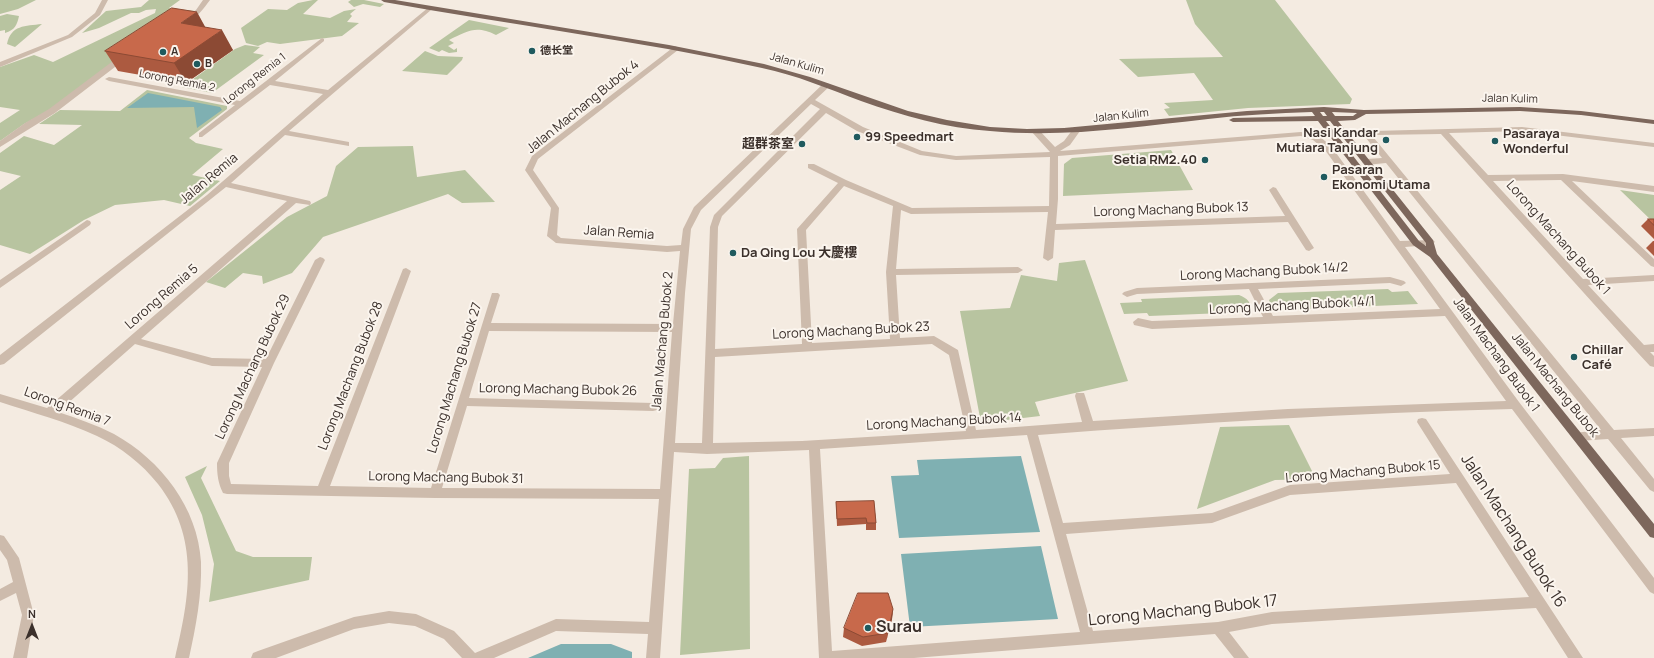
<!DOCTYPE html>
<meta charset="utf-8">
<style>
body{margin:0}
#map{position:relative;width:1654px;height:658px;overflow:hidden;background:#f4ebe1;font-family:Manrope,sans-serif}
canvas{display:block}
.north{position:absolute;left:12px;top:606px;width:40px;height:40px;-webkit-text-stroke:3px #fbf5ee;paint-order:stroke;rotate:0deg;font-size:11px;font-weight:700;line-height:16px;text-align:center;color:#3b302b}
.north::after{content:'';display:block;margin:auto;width:14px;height:18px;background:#3b302b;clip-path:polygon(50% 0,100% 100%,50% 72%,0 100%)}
</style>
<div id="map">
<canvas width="1654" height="658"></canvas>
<div class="north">N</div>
</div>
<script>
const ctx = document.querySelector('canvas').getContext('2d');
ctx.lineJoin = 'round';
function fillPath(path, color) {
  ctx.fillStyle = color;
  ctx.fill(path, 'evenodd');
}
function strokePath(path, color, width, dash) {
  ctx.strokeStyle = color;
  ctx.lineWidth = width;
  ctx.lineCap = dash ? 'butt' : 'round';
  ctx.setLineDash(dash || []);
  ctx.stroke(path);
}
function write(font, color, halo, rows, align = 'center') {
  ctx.font = font + ' Manrope,"Noto Sans SC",sans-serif';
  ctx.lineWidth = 4;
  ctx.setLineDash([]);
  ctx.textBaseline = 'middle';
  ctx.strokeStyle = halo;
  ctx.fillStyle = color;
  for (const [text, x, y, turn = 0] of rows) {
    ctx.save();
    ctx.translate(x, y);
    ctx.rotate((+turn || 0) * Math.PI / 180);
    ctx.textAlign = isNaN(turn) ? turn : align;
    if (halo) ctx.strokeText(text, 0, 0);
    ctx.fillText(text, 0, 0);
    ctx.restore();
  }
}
fillPath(new Path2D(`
 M0,0H36L18,9L0,14Z
 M149,0H180L169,8L195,11L50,110L24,124L0,141V123L20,110L0,107V67L34,55L53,62L155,13L156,9L146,10L139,13H131L99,28L82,33L106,11L141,7Z
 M313,0H318L303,14L330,18L344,11L356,9L350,14L352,16L347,22L359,23L342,36L280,44L267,42L258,46L246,43L241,28L268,9L287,10L298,3Z
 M351,0H364L384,4L380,7L363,4L354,7L348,2Z
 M1186,0H1275L1352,99L1350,104L1248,108L1169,116L1164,109L1170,108L1164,103L1213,100L1194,73L1138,77L1119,59L1223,57L1195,24Z
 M7,14L19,16C17,25 15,30 5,33V30L0,31V16Z
 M469,20L509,28L496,35C476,25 468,31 449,40L454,43L448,46L454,50L457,48V52L449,53L442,50L439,52L429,48Z
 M42,24L15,47L7,44C11,25 25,26 42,24Z
 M245,45L260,47L253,53L264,55L212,93L182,87L235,49Z
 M425,51L438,56L463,57L462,60L447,75L402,71Z
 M147,90L227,106V109L189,138L196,143L223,149L192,175L220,181L190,206L164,200L115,205L84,220L30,254L0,245V190L21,176L0,171V153L24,136L54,145L82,125L39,124L60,110L120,111Z
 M413,146L417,177L465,170L495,202L462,203L448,194L323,237L292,273L263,284L262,276L243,273L225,288L206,282L287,217L327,196L336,166L358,147Z
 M1171,150L1193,190L1063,196L1064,164L1072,158Z
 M1620,190L1654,195V223Z
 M1085,260L1128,381L1035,402L1040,416L981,423L960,311L1010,308L1021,275L1057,281L1059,263Z
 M1388,289L1392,292L1408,291L1418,304L1286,310L1270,303L1269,300L1278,293Z
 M1239,295C1247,298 1253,303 1249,312L1149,316L1147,313L1124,314L1120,303L1142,302L1141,299Z
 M1289,425L1316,479L1275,480L1197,509L1220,427Z
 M749,456L750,649L680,655L689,469L715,468L723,458Z
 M207,466L201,478L236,551L253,557H312L309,580L209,602L214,564L202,515L185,477Z`), '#b8c4a0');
fillPath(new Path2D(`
 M148,93L220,107L222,110L197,128L194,107L127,108Z
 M1021,456L1040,532L899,538L891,476L919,475L917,460Z
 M1041,546L1058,619L910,627L901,554Z
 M561,644H611L632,652V658H528Z`), '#7fb0b2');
fillPath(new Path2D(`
 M102,0H108L100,15L72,37L0,67V62L68,35L95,13Z
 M203,0H210C204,8 194,23 183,21V19L196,10Z
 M429,7L432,9L431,10L289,131L349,142V146L285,135L231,183L310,201L311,203L310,205L296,203L141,339L212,358L266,359L315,260L320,257L323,258L325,260L274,363L229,463V476L231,484L318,486L403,269L406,268L411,271L330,486L431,488L492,293H498L500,295L491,323L673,324L680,251L667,252L556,243L547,236L551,208L525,170L532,156L675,46L679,48L678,50L538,159L533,170L559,208L557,235L561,238L667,246L681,245L683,229L694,207L824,83H827L831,85L815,100L863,127L922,151L956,156L1050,152L1031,131L1035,129H1038L1055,147L1064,141L1073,129H1079L1080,131L1070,145L1060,151L1301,132L1319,136L1331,146L1400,241L1433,240L1435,242L1430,245L1405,247L1519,402L1654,578V594L1650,592L1512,409C1354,413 1196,423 1038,435L1063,523L1212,513L1290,485L1450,474L1417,422L1418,419L1422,418L1426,419L1583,658H1568L1536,608L1272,624L1229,632L1249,658H1234L1215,634L914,658H819L809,450L707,454L674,452L660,658H646L648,634L556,631L494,658H462L444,639L415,626L389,623L354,629L276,658H251L253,653L258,651L354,617L389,611L416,614L454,631L475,653L556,619L649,622L659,499L435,498L227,494L223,493C218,483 217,474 217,463L262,367L212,366L135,344L58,412C77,418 96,425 114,434C161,460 198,508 201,562C202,595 196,626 189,658H175C190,596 200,538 158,484C142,464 121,447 97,436C65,421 33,413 0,402V394L47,408L287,201L226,187L4,364L0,365V355L207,195L323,94L270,85L202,137H199V133L235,105L109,81L105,79L109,77L240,101L322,38L324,39V41L275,81L328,90ZM811,104L820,109L714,215L710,227L702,443H675L685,293L691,229L701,210ZM826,113L857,131L920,155L956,160L1050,157L1049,206L912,208L846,180L814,164H808V168L838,183L797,229L802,344L715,349L718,227L722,216ZM1301,136L1313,140L1325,150L1440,309L1273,316L1258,289L1390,283L1401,286L1406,283L1404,281L1390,277L1137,288L1124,292L1122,294L1127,297L1137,294L1249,289L1263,317L1152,321L1138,318L1133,322L1134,325L1152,329L1445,316L1506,401L1288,409L1093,421L1085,396L1084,393H1076L1075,396L1082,422L976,430L958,350L934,336L900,338L896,275L1018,273L1023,270L1018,267L896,269L901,210L911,214L1048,212L1043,258L1048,261L1053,258L1055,230L1288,222L1306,250L1309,251L1314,248L1276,188L1273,187L1269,190L1285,216L1056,224L1058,199V156ZM844,186L893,206L886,272L890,339L812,343L806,230ZM489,331L672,332L660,489L442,488L467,406L653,411L657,410L658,407L657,404L653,403L469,398ZM932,344L949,355L966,431L802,441L713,443L715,357ZM1027,435L1080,632L832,651L820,449ZM1456,483L1529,597L1272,612L1218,622L1093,631L1066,534L1212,523L1290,495Z
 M121,55L128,57L55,113L0,147V141L25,123L49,109Z
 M1522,127L1654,143V147L1522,131L1449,133L1488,175L1563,174L1654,186V192L1572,181L1654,259V267L1651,266L1561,180L1493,181L1583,279L1654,275V281L1588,285L1644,345L1654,344V352H1650L1654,356V367L1650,366L1637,352L1441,134L1376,135L1374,138L1614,430L1654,428V436L1621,438L1654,479V492L1650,490L1608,439L1578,441L1574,439L1572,436L1574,433L1601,430L1386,163L1366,165L1362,162L1366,159L1382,158L1366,138L1371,131H1374Z
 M87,220L90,221L91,223L90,225L0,288V280Z
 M0,535L4,536L19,558L34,615L27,658H13L22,615L16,593L0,601V589L13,582L7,560L0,550Z`), '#cdbbac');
fillPath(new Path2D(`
 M381,0H395L669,45L764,64L810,77L908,111L947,120L990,127L1027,129L1064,128L1247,111L1324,107L1364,110L1520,107L1581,111L1654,120V124L1581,115L1520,111L1366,114L1355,120L1338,121L1433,240L1437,254L1654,524V538L1650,537L1430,257L1413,245L1318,121L1233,122L1229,120L1233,118L1315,116L1312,112C1277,113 1242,115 1208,119C1135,127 1063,138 990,131C946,128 903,116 861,101C829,89 796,75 762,68C637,40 510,25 384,2ZM1320,112H1324L1327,116H1323ZM1332,112L1357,113L1353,116H1335ZM1326,121H1330L1426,243V246L1419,241Z`), '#7d675c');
fillPath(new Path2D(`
 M205,27L233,50L186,83L118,71L105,51Z
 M1648,219H1654V239L1641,226Z
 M1653,241H1654V256L1646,248Z
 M874,501L876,523V530H866V524L837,526L836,502Z
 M893,609L892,619L886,642L862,646L843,637L844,628Z`), '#ac5a40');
fillPath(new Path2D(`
 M197,12L208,32L181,23Z
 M222,30L233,50L186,83L174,63Z
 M893,609L892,619L886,642L888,633Z`), '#8c4a34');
const building = new Path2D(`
 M172,8L197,12L181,23L222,30L174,63L105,51Z
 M1648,219H1654V225Z
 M874,501L876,523H867L866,518L837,519L836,502Z
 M858,593H888L893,609L888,633L863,637L844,628Z`);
fillPath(building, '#c8694b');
strokePath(building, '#8c4a34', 1);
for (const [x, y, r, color] of [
 [532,51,4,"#1f5a5e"],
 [163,52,4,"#1f5a5e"],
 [197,64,4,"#1f5a5e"],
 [857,137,4,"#1f5a5e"],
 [1386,140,4,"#1f5a5e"],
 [1495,141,4,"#1f5a5e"],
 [802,144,4,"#1f5a5e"],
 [1205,160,4,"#1f5a5e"],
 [1324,177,4,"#1f5a5e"],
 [733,253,4,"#1f5a5e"],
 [1574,357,4,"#1f5a5e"],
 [868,628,4,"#1f5a5e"]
]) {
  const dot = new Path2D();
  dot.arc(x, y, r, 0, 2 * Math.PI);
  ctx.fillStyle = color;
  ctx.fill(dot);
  strokePath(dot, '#fbf5ee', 1.5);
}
write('bold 11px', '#3b302b', '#fbf5ee', [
 ["德长堂",540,51],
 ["A",171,52],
 ["B",205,64]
], 'left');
write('11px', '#3b302b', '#fbf5ee', [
 ["Jalan Kulim",797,64,16],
 ["Lorong Remia 1",255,79,-38],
 ["Lorong Remia 2",177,81,11],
 ["Jalan Kulim",1510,99,1],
 ["Jalan Kulim",1121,116,-6]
]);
write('13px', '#3b302b', '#fbf5ee', [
 ["Jalan Machang Bubok 4",583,107,-39],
 ["Jalan Remia",209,179,-40],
 ["Lorong Machang Bubok 13",1171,210,-2],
 ["Jalan Remia",619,233,4],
 ["Lorong Machang Bubok 1",1558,238,48],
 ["Lorong Machang Bubok 14/2",1264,272,-3],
 ["Lorong Remia 5",162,297,-41],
 ["Lorong Machang Bubok 14/1",1292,306,-3],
 ["Lorong Machang Bubok 23",851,331,-3],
 ["Jalan Machang Bubok 2",663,341,-85],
 ["Jalan Machang Bubok 1",1496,355,54],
 ["Lorong Machang Bubok 29",253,367,-65],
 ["Lorong Machang Bubok 28",351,376,-69],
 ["Lorong Machang Bubok 27",455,378,-73],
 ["Jalan Machang Bubok",1555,385,51],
 ["Lorong Machang Bubok 26",558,390,1],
 ["Lorong Remia 7",67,407,20],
 ["Lorong Machang Bubok 14",944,422,-3],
 ["Lorong Machang Bubok 15",1363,472,-5],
 ["Lorong Machang Bubok 31",446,478,1]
]);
write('bold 13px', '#3b302b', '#fbf5ee', [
 ["Nasi Kandar",1378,133,"right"],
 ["Mutiara Tanjung",1378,148,"right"],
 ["Pasaraya",1503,134],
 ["Wonderful",1503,149],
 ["99 Speedmart",865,137],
 ["超群茶室",794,144,"right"],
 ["Setia RM2.40",1197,160,"right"],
 ["Pasaran",1332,170],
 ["Ekonomi Utama",1332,185],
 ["Da Qing Lou 大慶樓",741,253],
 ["Chillar",1582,350],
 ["Café",1582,365]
], 'left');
write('16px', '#3b302b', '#fbf5ee', [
 ["Jalan Machang Bubok 16",1513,531,57],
 ["Lorong Machang Bubok 17",1183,611,-6]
]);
write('bold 16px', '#3b302b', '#fbf5ee', [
 ["Surau",876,628]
], 'left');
</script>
